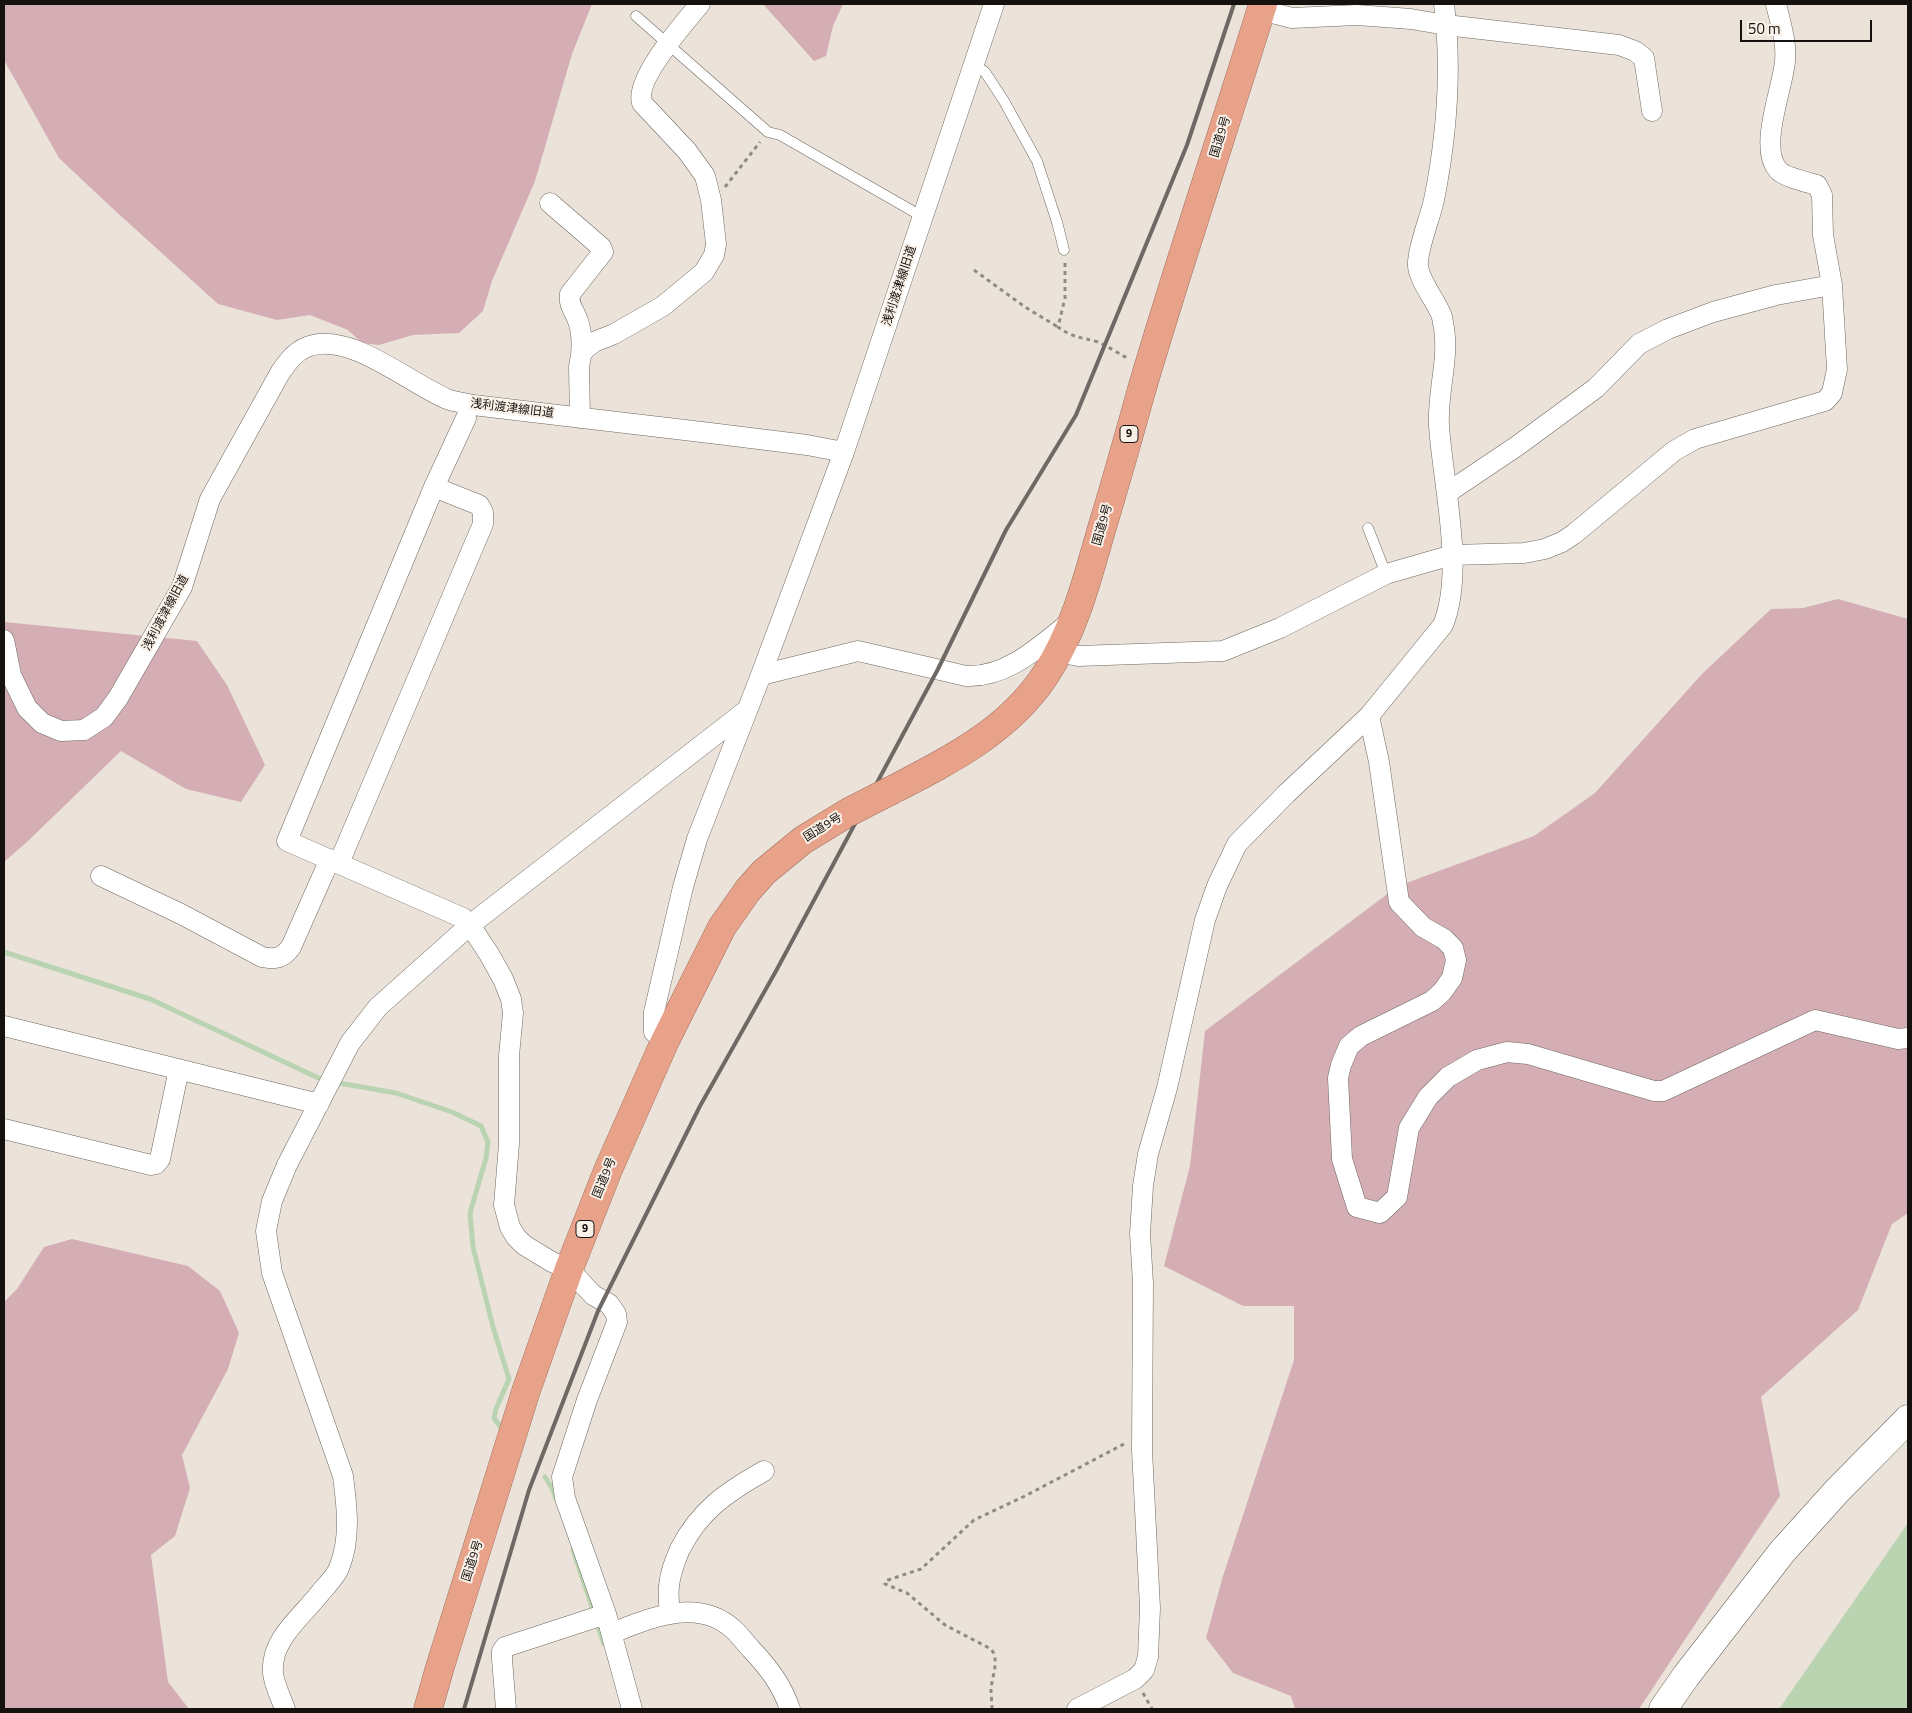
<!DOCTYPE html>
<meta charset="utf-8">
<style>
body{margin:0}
#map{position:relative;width:1912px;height:1713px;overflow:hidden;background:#ebe3da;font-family:"Titillium Web",sans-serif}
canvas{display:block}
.frame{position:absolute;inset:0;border:5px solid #14110e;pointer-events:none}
.scale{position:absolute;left:1740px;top:20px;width:132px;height:22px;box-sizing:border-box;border:2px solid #14110e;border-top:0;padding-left:6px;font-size:15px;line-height:18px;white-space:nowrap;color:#14110e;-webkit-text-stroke:4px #f9f0e7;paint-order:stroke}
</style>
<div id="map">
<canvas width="1912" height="1713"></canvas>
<div class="frame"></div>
<div class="scale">50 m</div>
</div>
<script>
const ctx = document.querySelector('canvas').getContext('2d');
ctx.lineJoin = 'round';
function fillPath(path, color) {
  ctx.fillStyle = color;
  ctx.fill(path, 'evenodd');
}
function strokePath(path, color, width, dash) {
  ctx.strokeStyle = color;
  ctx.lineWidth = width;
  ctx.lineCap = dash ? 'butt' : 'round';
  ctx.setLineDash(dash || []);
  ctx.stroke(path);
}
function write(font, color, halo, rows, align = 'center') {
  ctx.font = font + ' "Titillium Web","Noto Sans JP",sans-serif';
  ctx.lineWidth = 4;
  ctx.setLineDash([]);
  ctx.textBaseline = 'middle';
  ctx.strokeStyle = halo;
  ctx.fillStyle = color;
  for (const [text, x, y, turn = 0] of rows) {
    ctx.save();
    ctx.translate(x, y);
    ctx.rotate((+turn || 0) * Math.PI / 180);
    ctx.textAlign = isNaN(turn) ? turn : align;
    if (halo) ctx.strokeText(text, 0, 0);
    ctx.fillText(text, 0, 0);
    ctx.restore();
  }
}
fillPath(new Path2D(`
 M4,4H592L572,54L535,181L492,281L483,311L459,333L413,335L379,345L362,343L348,330L310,315L277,320L218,304L111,207L59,158L4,60Z
 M763,4H843L833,26L826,56L814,61Z
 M1838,599L1908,619V1213L1892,1224L1858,1310L1761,1397L1780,1496L1639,1709H1295L1291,1696L1233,1673L1206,1638L1223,1576L1294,1360V1306H1243L1164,1266L1190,1166L1205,1031L1398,886L1534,836L1595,793L1702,674L1771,609L1803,608Z
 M4,622L197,641L227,685L265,765L241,802L186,789L121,751L28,841L4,862Z
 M72,1239L188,1266L220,1291L239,1333L228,1369L182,1455L190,1488L175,1536L151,1555L168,1682L189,1709H4V1302L17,1289L44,1247Z`), '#d4aeb4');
fillPath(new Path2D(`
 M1908,1523V1709H1779Z`), '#bad3b1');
strokePath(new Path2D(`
 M4,952L150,999L325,1081
 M333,1082L396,1093L452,1112L481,1126L488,1142L486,1158L470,1213L473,1247L493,1327L509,1379L496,1409L494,1418L502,1429
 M545,1477L552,1488L556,1499
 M573,1550L594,1613
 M596,1621L604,1644`), '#bad3b1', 5);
const lane = new Path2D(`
 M636,16L768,132L780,135L923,217
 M974,64L985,72L1004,101L1037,161L1057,222L1064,250
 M1368,528L1386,574`);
const street = new Path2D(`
 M1261,10L1292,18L1357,15L1411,19L1446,25L1619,45L1635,51L1644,58L1652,111
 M550,203L601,247L603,252L570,294C568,306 575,311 578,321C582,332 582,344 581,355
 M466,418L434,487L287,841L463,918L470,925L489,954L503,979L511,999L513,1013L509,1056V1144L504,1205L510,1227L516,1237L524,1245L552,1262L569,1269L593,1295L609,1304L616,1314L617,1322L587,1400L562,1477L565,1498L606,1614L632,1709
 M580,418L579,367L581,355L585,349L594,342L614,334L663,306L704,272L714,255L716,244L711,200L705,176L687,151L642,103C634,80 685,22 700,4
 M1447,493L1517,446L1596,388L1639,344L1668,329L1713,312L1776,295L1832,285
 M4,640L11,675L27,708L42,723L61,731L84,730L104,717L118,698L182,587L210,499L280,373C287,363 294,352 307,347C348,330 409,383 447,399C455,402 464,403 473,405L710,433L807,445L844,452
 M1058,652L1078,656L1223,651L1280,628L1386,574L1452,555L1524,553L1545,549L1562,542L1574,534L1674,451L1695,439L1825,401L1832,393L1837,369L1832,285L1823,235L1822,195L1817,185C1807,182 1784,177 1778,170C1758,147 1783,88 1785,61C1787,42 1780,22 1776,4
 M761,675L858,651L966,676C1007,678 1040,646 1070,622
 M1369,716L1379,762L1399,902L1423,927L1444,939L1453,948L1456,960L1452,978L1442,992L1432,1001L1361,1036L1349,1046L1341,1065L1338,1078L1342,1159L1357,1207L1380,1213L1397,1197L1409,1128L1428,1097L1448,1077L1477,1060L1507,1052L1528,1054L1654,1091H1663L1815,1020L1898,1039L1908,1038
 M339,863L483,524V512L479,505L434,487
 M101,876L181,914L262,957C276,960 283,958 291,947L330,859
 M4,1026L319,1104
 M665,1041L654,1032V1012L683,887L697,839L761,675L844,452L994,4
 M4,1129L151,1165L156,1164L160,1159L179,1069
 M670,1613C669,1605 668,1595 669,1586C670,1573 675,1561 680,1549C700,1510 727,1492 764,1471
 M612,1633C651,1618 697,1597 733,1629C740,1635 745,1643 751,1649C768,1667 782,1685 790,1709
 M285,1709C281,1698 274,1684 273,1673C270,1639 303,1616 321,1592C327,1585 336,1576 339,1568C351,1538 347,1507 343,1476L272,1273L266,1231L272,1201L287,1165L350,1043L378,1007L470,925L747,710
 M506,1709L502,1659V1651L505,1647L606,1614
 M1077,1709L1135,1679L1144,1670L1148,1657L1150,1608L1142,1450L1143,1283L1140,1234L1143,1186L1148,1154L1167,1088L1205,920L1217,886L1237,844L1286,794L1369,716L1443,625C1465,571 1443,485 1439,426C1437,393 1449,361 1444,328C1443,325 1443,321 1442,317C1437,301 1416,278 1418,262C1419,244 1430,218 1434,200C1447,135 1452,69 1444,4`);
const secondary = new Path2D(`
 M1663,1709L1686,1676L1782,1552L1837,1491L1908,1419`);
const highway = new Path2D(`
 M892,790C949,761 1010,730 1046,674C1074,631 1087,580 1101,531C1115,485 1128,439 1141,392C1179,262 1223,133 1263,4
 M428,1709L440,1667L526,1391L569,1269L608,1170L665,1041L722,927L748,890L764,872L803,840L849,812`);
strokePath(lane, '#6e675f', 11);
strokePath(street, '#6e675f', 21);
strokePath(secondary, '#6e675f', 29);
strokePath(highway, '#9e6f5f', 29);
strokePath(new Path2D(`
 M725,187L760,142
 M1065,263V298L1058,327C1073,338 1081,337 1098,342C1108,346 1119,354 1129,359
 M974,270L1025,307L1058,327
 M1143,1693L1152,1709
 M992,1709C992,1703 991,1695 991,1689C992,1676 1000,1660 991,1649L945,1625L907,1593L885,1584V1581L921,1569L974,1520L1025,1496L1124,1444`), '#8f8a83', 3, [4, 4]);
strokePath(lane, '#fff', 10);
strokePath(street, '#fff', 20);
strokePath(secondary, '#fff', 28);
strokePath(highway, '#e9a28a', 28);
strokePath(new Path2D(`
 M464,1709L529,1490L598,1311L700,1106L776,971L938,669L1006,530L1076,415L1187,145L1234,4`), '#6e6964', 4);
const highwayBridge = new Path2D(`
 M849,812L892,790`);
strokePath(highwayBridge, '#9e6f5f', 29, []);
strokePath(highwayBridge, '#e9a28a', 28);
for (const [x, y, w] of [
 [1129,434,18],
 [585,1229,18]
]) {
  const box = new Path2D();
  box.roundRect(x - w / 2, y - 8.5, w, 17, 4);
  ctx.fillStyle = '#f9f0e7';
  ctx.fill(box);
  strokePath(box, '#14110e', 1);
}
write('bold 11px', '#14110e', null, [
 ["9",1129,434],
 ["9",585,1229]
]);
write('12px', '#14110e', '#f9f0e7', [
 ["国道9号",1221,137,-73],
 ["浅利渡津線旧道",900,286,-72],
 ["浅利渡津線旧道",512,409,7],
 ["国道9号",1103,525,-74],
 ["浅利渡津線旧道",166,613,-62],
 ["国道9号",823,828,-32],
 ["国道9号",605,1178,-68],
 ["国道9号",473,1561,-72]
]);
</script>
